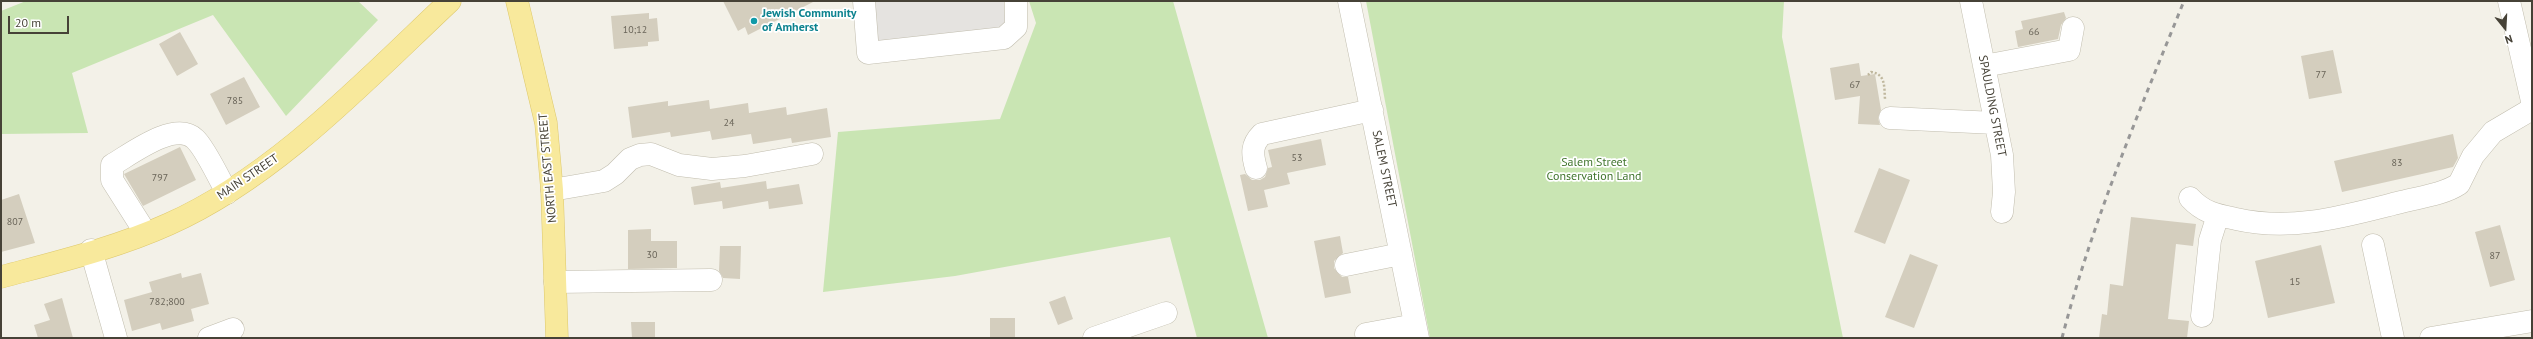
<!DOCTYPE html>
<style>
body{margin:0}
#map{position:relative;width:2533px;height:339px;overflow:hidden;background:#f3f1e8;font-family:"PT Sans",sans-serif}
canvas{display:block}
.frame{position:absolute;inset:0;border:2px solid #464237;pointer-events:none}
.north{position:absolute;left:2485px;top:8px;width:40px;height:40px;-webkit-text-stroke:3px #fff;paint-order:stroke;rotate:162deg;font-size:11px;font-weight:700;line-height:16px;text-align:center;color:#464237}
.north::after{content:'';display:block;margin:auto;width:14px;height:18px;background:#464237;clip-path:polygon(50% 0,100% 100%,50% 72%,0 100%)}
.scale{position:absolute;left:8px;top:16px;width:61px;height:18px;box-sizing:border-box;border:2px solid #464237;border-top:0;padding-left:5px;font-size:12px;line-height:14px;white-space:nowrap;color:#464237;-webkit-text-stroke:3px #fff;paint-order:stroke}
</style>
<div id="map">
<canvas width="2533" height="339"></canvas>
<div class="frame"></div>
<div class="north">N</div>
<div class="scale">20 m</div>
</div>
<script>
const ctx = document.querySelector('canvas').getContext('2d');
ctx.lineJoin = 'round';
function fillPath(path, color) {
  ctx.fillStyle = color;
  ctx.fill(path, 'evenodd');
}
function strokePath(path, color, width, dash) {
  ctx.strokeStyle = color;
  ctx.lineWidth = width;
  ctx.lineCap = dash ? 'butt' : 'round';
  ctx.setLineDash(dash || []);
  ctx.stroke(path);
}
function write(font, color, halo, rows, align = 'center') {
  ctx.font = font + ' "PT Sans",sans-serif';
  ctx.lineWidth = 3.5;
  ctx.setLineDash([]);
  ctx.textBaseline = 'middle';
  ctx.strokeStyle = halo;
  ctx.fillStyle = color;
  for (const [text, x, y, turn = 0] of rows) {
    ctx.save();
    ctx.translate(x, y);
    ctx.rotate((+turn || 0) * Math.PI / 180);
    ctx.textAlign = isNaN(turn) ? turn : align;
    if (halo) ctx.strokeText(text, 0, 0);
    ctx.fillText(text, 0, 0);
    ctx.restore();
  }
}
fillPath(new Path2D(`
 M26,1H358L378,20L286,116L213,15L72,73L88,133L1,134V11Z
 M1029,1H1173L1268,338H1197L1170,237L955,276L823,292L838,132L1000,119L1036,23Z
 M1366,1H1784L1782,37L1843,338H1430Z`), '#c9e5b3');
fillPath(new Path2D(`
 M869,1H1004L1006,30L872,47Z`), '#e5e3e0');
fillPath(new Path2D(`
 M723,1H815L748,35L745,27L738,31Z
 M2064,12L2066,18L2061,25L2058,39L2018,47L2015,31L2023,29L2021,21Z
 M649,13V19L657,18L659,41L648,42V46L614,49L611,16Z
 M180,32L198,64L177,76L159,44Z
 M2333,50L2342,93L2309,99L2301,56Z
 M1859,63L1861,76L1875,74L1881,110L1878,118L1880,125L1858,124L1860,96L1835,100L1830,68Z
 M244,77L260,107L226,125L210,94Z
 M709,100L710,109L748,103L749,113L786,107L787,115L827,108L831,137L792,143L791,138L753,144L751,134L712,140L710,131L671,137L670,132L632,138L628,107L668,101V106Z
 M2453,134L2458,158L2453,167L2342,192L2334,161Z
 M1321,139L1326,165L1287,173L1290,184L1264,190L1268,207L1248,211L1240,175L1245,174L1252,180H1260L1265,177L1268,168L1272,167L1268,150Z
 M180,147L196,180L143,206L124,174Z
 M1879,168L1910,180L1885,244L1854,232Z
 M766,181L767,189L799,184L803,204L769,209L768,201L723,209L722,201L694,205L691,187L720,182L721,188Z
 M19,194L35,243L1,252V200Z
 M2131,217L2196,224L2193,246L2176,244L2168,319L2189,321L2187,338H2099L2102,314L2107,315L2110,284L2123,286Z
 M2500,225L2515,280L2490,287L2475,232Z
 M651,229V241H677V268L628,269V230Z
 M1340,236L1343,253L1334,261V268L1342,277H1348L1351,293L1325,298L1314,241Z
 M2321,245L2335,303L2268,318L2255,261Z
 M720,246H741L740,279L723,278L719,271Z
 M1910,254L1938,265L1914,328L1885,317Z
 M181,273L182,278L201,273L209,304L191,309L194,321L162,330L160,323L132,331L124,300L152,292L149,282Z
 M1065,296L1073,319L1058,325L1049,302Z
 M62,298L73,338H38L34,325L50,320L44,304Z
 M990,318H1015V338H990Z
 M631,322H655V338H632Z`), '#d4cebe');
const minor = new Path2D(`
 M864,1L868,53L1004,38L1016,27V1
 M1349,1L1418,338
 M1971,1L2002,155L2004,192L2002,212
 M2509,1L2532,101
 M1984,66L2069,50L2073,28
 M1890,118L1995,123
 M1256,168C1252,154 1251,145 1262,134L1372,110
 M552,190L604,181L615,174L630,159L640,155L651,154L679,165L712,169L745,166L812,154
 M2190,198C2204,213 2217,215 2236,219C2293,232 2345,216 2401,202C2420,197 2442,195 2459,184L2473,156L2493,132L2532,109
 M145,232L112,180V165C131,154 175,120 195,139C205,148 220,180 227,193
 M2373,245L2393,338
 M91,250L116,338
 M1346,265L1401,254
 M555,282L711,280
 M2202,316L2210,240L2218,215
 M1366,334L1415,325
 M209,338L233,329
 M1094,338L1166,313
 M2431,338L2532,321`);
const major = new Path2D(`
 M517,1L546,123L552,190L557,338
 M1,277C57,262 116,248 169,224C275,177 366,80 450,1`);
strokePath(minor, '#c1bdae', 23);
strokePath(major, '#ddc86c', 23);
strokePath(new Path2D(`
 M1868,75L1871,72C1886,74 1884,87 1885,99`), '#bfb79d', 2.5, [2, 2]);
strokePath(minor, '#fff', 22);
strokePath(major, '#f8e99c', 22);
strokePath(new Path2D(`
 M2062,338C2092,222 2139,112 2184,1`), '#979797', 3, [5, 5]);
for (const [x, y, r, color] of [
 [754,21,4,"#0f9aa8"]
]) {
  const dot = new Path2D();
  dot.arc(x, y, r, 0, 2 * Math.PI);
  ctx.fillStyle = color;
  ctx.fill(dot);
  strokePath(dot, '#fff', 1.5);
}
write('10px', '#6a6559', null, [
 ["10;12",635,30],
 ["66",2034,32],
 ["77",2321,75],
 ["67",1855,85],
 ["785",235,101],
 ["24",729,123],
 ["53",1297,158],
 ["83",2397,163],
 ["797",160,178],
 ["807",15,222],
 ["30",652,255],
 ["87",2495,256],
 ["15",2295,282],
 ["782;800",167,302]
]);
write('bold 12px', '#0d838f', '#fff', [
 ["Jewish Community",762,14],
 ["of Amherst",762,28]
], 'left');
write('12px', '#464237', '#fff', [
 ["SPAULDING STREET",1992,106,79],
 ["NORTH EAST STREET",548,168,-95],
 ["SALEM STREET",1384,169,78],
 ["MAIN STREET",248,177,-34]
]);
write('12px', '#40752d', '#fff', [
 ["Salem Street",1594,163],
 ["Conservation Land",1594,177]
]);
</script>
